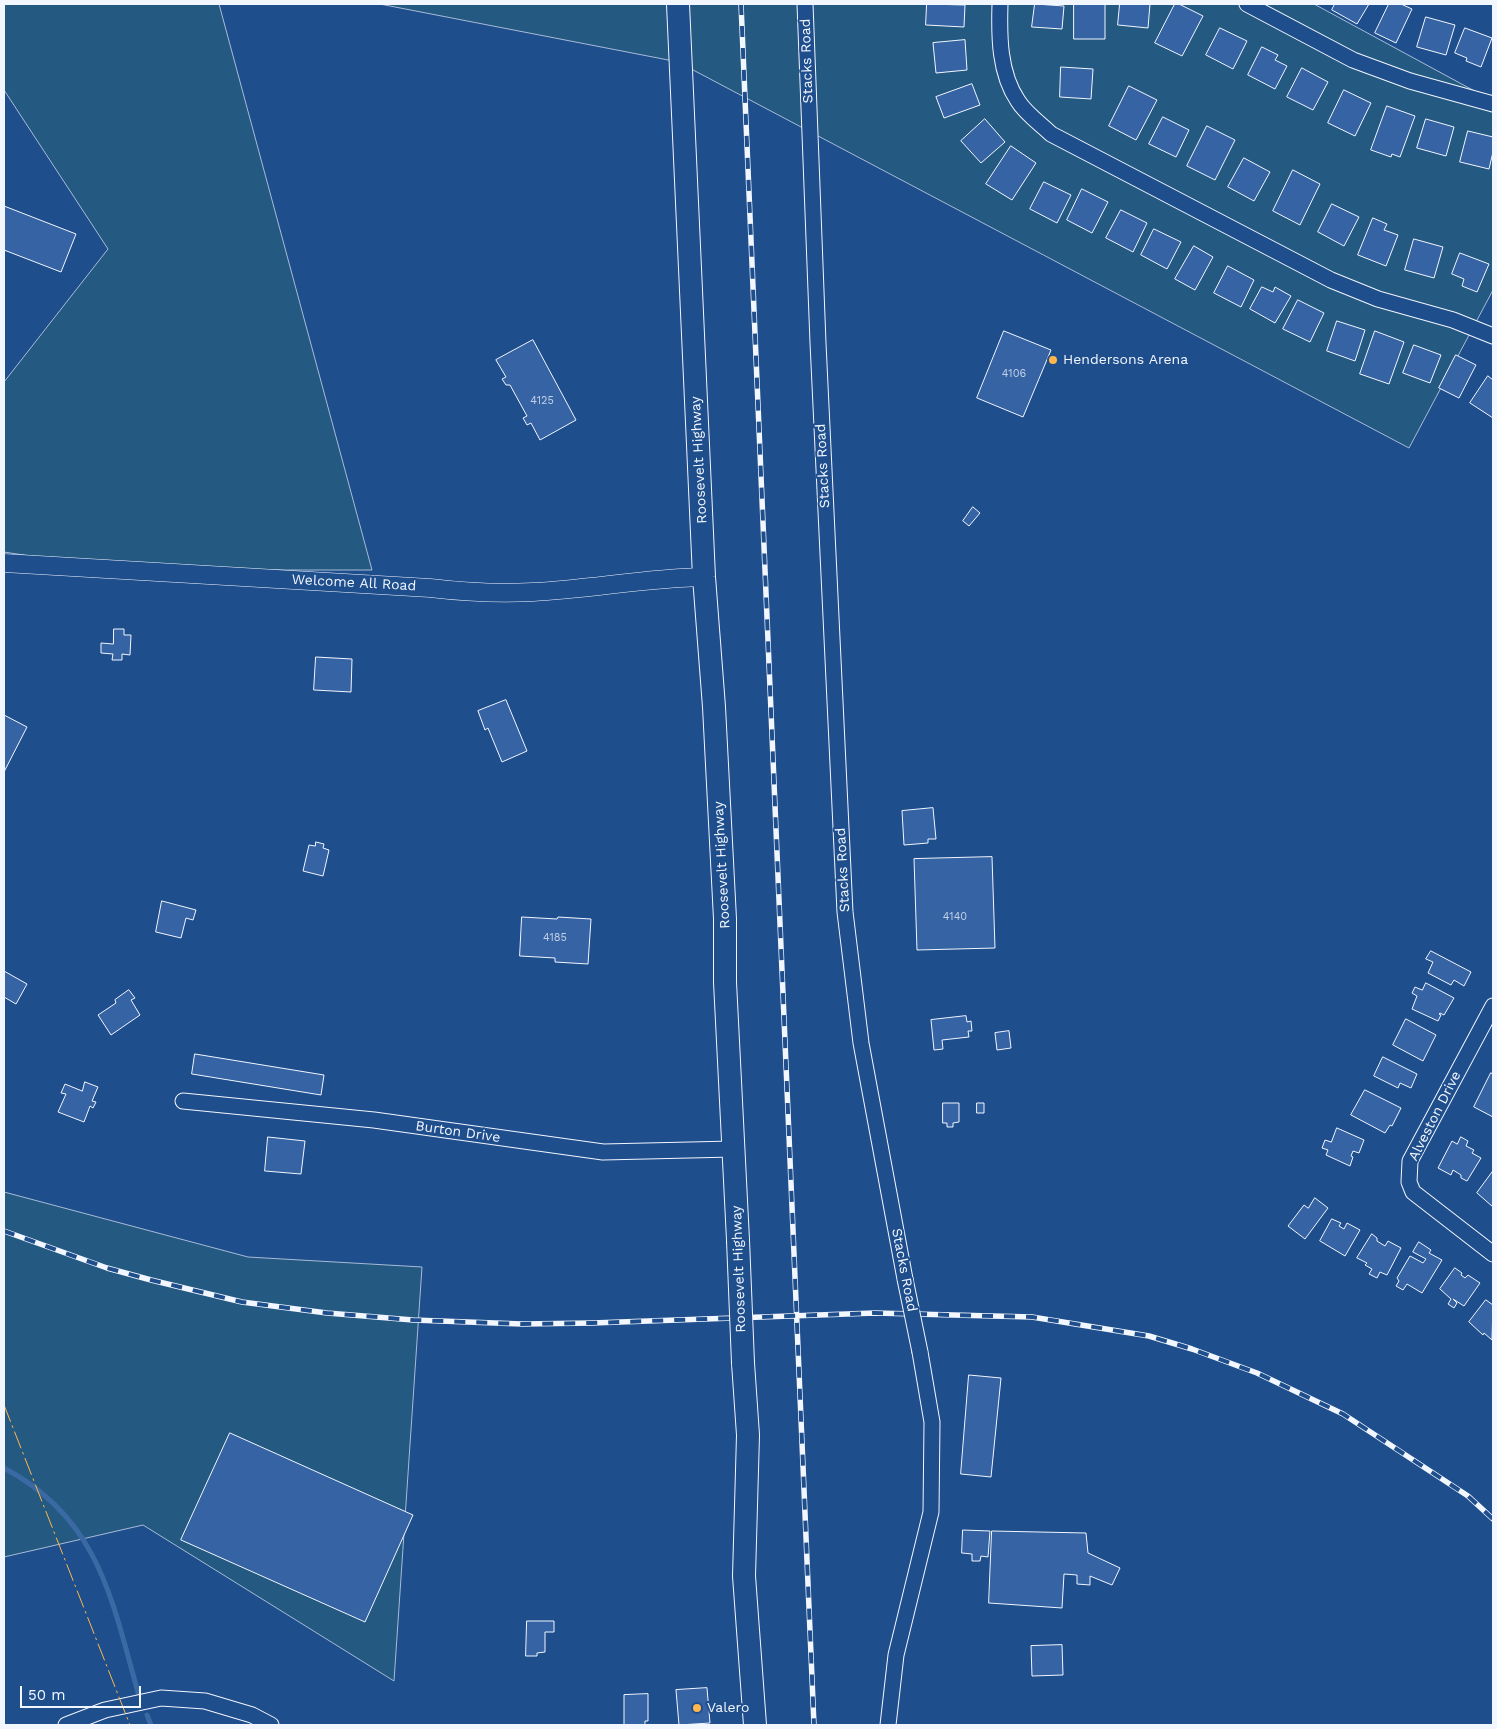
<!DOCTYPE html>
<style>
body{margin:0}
#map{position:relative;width:1497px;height:1729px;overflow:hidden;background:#1f4e8c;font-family:"Work Sans",sans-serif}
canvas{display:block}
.frame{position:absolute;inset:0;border:5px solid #f2f6ff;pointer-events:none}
.scale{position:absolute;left:20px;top:1686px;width:121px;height:22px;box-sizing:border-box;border:2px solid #f2f6ff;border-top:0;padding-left:6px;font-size:15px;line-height:18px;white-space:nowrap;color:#f2f6ff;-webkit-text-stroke:4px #1f4e8c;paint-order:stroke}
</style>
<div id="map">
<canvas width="1497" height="1729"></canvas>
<div class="frame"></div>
<div class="scale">50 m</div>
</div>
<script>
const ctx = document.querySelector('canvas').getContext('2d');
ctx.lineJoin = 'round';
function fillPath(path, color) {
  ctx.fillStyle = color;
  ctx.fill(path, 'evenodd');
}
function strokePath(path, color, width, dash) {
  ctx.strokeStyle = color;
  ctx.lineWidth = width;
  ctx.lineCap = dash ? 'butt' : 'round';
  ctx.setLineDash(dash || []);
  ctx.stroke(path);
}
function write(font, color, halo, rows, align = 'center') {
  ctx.font = font + ' "Work Sans",sans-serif';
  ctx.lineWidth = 4;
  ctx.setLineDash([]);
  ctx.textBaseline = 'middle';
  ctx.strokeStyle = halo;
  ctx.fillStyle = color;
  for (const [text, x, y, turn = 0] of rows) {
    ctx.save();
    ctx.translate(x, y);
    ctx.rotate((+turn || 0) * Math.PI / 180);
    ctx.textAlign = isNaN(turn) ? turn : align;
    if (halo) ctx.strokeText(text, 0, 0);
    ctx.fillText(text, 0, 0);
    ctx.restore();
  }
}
const green = new Path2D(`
 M4,4H219L372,570H120L4,552V382L108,249L4,90Z
 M380,4H1314L1493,101V290L1409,448L678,62Z
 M4,1192L248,1257L422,1267L394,1681L143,1525L4,1557Z`);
fillPath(green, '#245a82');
strokePath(green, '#a8bbd7', 1);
strokePath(new Path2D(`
 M4,1468C100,1519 112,1601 139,1696
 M147,1715L151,1725`), '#3b69a3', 5);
const building = new Path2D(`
 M927,4L965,5L964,27L926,25Z
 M1035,4L1064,6L1062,29L1032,27Z
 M1074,4H1105V39H1074Z
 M1120,4H1150L1148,28L1118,25Z
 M1175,4H1179L1203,16L1182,56L1155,43Z
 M1335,4H1369L1357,24L1332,10Z
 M1389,4H1401L1412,9L1396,43L1375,33Z
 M1426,17L1455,25L1446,55L1417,47Z
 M1220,28L1247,41L1233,69L1206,55Z
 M1465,28L1492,38L1481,67L1466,61L1467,58L1455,53Z
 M965,40L967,70L936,73L933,43Z
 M1262,47L1278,55L1275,60L1287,66L1275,89L1248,75Z
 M1061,67L1093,69L1091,99L1060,97Z
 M1302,68L1328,82L1313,110L1287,97Z
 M972,84L980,105L944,118L936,97Z
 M1129,86L1157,100L1136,140L1109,126Z
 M1344,90L1371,103L1355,136L1328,123Z
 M1387,106L1415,116L1400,157L1392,154L1391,157L1371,150Z
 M1163,117L1189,130L1176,157L1149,144Z
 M985,119L1005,142L981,163L961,141Z
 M1426,119L1454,127L1446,156L1417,148Z
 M1207,126L1235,140L1215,180L1187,166Z
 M1468,131L1493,137V152L1489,169L1460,162Z
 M1011,146L1036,163L1012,200L986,184Z
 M1244,158L1270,172L1254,201L1228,187Z
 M1293,170L1320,184L1300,225L1273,211Z
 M1044,182L1071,195L1057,223L1030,209Z
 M1082,189L1108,202L1092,233L1067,220Z
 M1332,204L1359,217L1344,246L1318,232Z
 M4,206L76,234L61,272L4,250Z
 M1121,210L1147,223L1133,252L1106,238Z
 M1373,218L1387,224L1384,230L1398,235L1386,266L1358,255Z
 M1154,229L1181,242L1167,269L1141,255Z
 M1414,239L1443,247L1434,278L1405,270Z
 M1194,246L1213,257L1195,290L1175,279Z
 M1460,253L1489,264L1477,292L1462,286L1464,279L1452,274Z
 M1228,266L1254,280L1241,307L1214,293Z
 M1262,287L1273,292L1275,287L1291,296L1275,323L1250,309Z
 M1298,300L1324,313L1310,342L1283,329Z
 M1337,321L1365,330L1355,361L1327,351Z
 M1004,331L1051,350L1023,417L977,398Z
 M1375,331L1404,342L1389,384L1360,374Z
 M533,340L576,420L540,440L531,423L527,425L523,418L527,416L510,385H506L502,379L506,377L496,360Z
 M1414,345L1441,355L1430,383L1403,373Z
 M1456,355L1476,365L1459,398L1439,388Z
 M1488,376L1493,380V418L1470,403Z
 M973,507L980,513L969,526L963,521Z
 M114,629H124V635H131L130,655L122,654V660H112L113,654L101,653V643L113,644Z
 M316,657L352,659L351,692L314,690Z
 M506,700L527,751L502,762L488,728L485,730L478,711Z
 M4,715L27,727L4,772Z
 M933,808L936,839H928V843L904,845L902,811Z
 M316,842L324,844L323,848L329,850L323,876L303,871L309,845L315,846Z
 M992,857L995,948L917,950L914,859Z
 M162,901L196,910L193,920L186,918L181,938L156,932Z
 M522,917L557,919L558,917L591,919L588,964L555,962V958L520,956Z
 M1431,951L1471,972L1464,986L1454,980L1451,985L1428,973L1433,962L1426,959Z
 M4,971L27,984L16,1004L4,997Z
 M1426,983L1454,998L1444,1015L1440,1013L1439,1014L1441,1015L1438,1021L1412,1009L1417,996L1412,993L1415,987L1422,990Z
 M129,990L135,998L131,1000L140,1015L111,1035L98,1015L116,1003L115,1000Z
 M966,1016L967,1022L971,1021L972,1031H968L969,1037L942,1040L943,1049L934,1050L931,1020Z
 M1406,1019L1436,1035L1423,1061L1393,1045Z
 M1009,1031L1011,1048L997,1050L995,1033Z
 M195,1054L324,1075L321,1095L192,1074Z
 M1383,1057L1417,1074L1411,1088L1400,1083L1398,1088L1374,1076Z
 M1491,1073L1493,1074V1117L1474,1107Z
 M85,1082L98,1087L92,1101L96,1102L93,1108L90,1106L84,1122L58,1112L66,1094L61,1093L65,1084L82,1091Z
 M1365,1090L1401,1108L1392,1126L1390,1125L1385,1133L1351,1115Z
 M943,1103H959V1122L953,1123V1127H947V1123H943Z
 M977,1103H984V1113H977Z
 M1337,1128L1364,1140L1359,1153L1353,1151L1351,1156L1353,1157L1350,1166L1326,1155L1328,1150L1322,1148L1325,1140L1331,1142Z
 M268,1137L305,1141L301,1174L265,1171Z
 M1461,1137L1468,1141L1466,1146L1474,1150L1472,1153L1481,1158L1467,1181L1461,1178V1175L1453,1170L1451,1175L1438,1168L1452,1141L1457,1144Z
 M1493,1171V1207L1477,1193Z
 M1315,1198L1328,1208L1305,1239L1288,1226L1304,1205L1308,1208Z
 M1332,1219L1341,1223L1339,1226L1344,1229L1347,1223L1360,1230L1345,1256L1320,1241Z
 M1372,1234L1377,1238V1241L1385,1246L1388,1241L1401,1248L1387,1275L1380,1272L1377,1278L1369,1274L1372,1269L1365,1265L1367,1263L1357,1258Z
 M1419,1242L1431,1250L1429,1253L1442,1260L1422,1293L1407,1284L1403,1290L1396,1286L1399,1281L1397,1278L1410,1256L1423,1263L1426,1259L1413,1252Z
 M1455,1268L1462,1273L1461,1275L1465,1278L1468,1275L1480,1283L1464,1306L1453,1299L1457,1303L1454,1308L1448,1304L1451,1299L1440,1289Z
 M1486,1300L1493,1305L1492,1340L1484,1333L1483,1335L1469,1322Z
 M969,1375L1001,1378L991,1477L961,1474Z
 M230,1433L413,1515L365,1622L181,1540Z
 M963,1530L990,1531L988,1557L981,1556L980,1561H972V1554L962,1553Z
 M992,1531L1086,1533L1088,1553L1120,1568L1112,1585L1090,1576V1585L1077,1584V1575L1064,1574L1062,1608L989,1603Z
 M527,1621H554V1632H545V1652L537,1653V1656H526Z
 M1062,1645L1063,1675L1032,1676L1031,1646Z
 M707,1688L710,1723L679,1725L676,1690Z
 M648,1694V1721H645V1725H624V1695Z`);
fillPath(building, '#3563a3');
strokePath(building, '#f2f6ff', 1);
const minor = new Path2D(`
 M805,4L818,343L845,912L861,1043L905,1279
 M1000,4C999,36 999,73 1018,101C1026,114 1041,124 1051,134L1331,280L1378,299L1453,320L1493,336
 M1247,4L1353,60L1410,81L1493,104
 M1493,1006L1410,1161L1409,1182L1413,1192L1493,1254
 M183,1101L374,1120L603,1152L733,1149
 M66,1725L105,1710L161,1698L205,1701L252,1715L271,1725
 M888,1725L896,1655L931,1512L932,1422L920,1352`);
const tertiary = new Path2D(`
 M4,563L430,588C464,592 498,594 533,592C590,589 647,578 704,577`);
const primary = new Path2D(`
 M678,4L704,577L714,707L725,919V982L738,1240
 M743,1363L748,1435L744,1576L755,1725`);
strokePath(minor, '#f2f6ff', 17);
strokePath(tertiary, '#f2f6ff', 19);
strokePath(primary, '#f2f6ff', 24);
strokePath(minor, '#1f4e8c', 15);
strokePath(tertiary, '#1f4e8c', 18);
strokePath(primary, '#1f4e8c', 22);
const rail = new Path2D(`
 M741,4L814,1725
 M4,1231L107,1268L151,1280L242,1302L327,1313L413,1320L522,1324L592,1323L875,1313L1032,1317L1149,1336L1192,1349L1257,1373L1343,1414L1468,1496L1493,1519`);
strokePath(rail, '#f2f6ff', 5.5);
strokePath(rail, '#1f4e8c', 4, [11]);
const minorBridge = new Path2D(`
 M905,1279L920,1352`);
const primaryBridge = new Path2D(`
 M738,1240L743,1363`);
strokePath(minorBridge, '#f2f6ff', 17, []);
strokePath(primaryBridge, '#f2f6ff', 24, []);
strokePath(minorBridge, '#1f4e8c', 15);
strokePath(primaryBridge, '#1f4e8c', 22);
strokePath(new Path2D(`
 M4,1405L130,1725`), '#ffb74d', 1, [18, 4, 2.5, 4]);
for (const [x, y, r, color] of [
 [1053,360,5,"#ffb74d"],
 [697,1708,5,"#ffb74d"]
]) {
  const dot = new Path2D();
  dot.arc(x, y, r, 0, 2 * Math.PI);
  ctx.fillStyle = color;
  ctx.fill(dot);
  strokePath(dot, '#1f4e8c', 2);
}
write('11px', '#c3d1e8', null, [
 ["4106",1014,374],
 ["4125",542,401],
 ["4140",955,917],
 ["4185",555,938]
]);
write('14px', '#f2f6ff', '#1f4e8c', [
 ["Stacks Road",807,61,-92],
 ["Roosevelt Highway",699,460,-93],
 ["Stacks Road",823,466,-93],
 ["Welcome All Road",354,583,3],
 ["Roosevelt Highway",722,865,-93],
 ["Stacks Road",843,870,-93],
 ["Alveston Drive",1435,1116,-63],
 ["Burton Drive",458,1132,8],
 ["Roosevelt Highway",739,1269,-92],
 ["Stacks Road",904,1270,79]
]);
write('14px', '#f2f6ff', '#1f4e8c', [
 ["Hendersons Arena",1063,360],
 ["Valero",707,1708]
], 'left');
</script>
